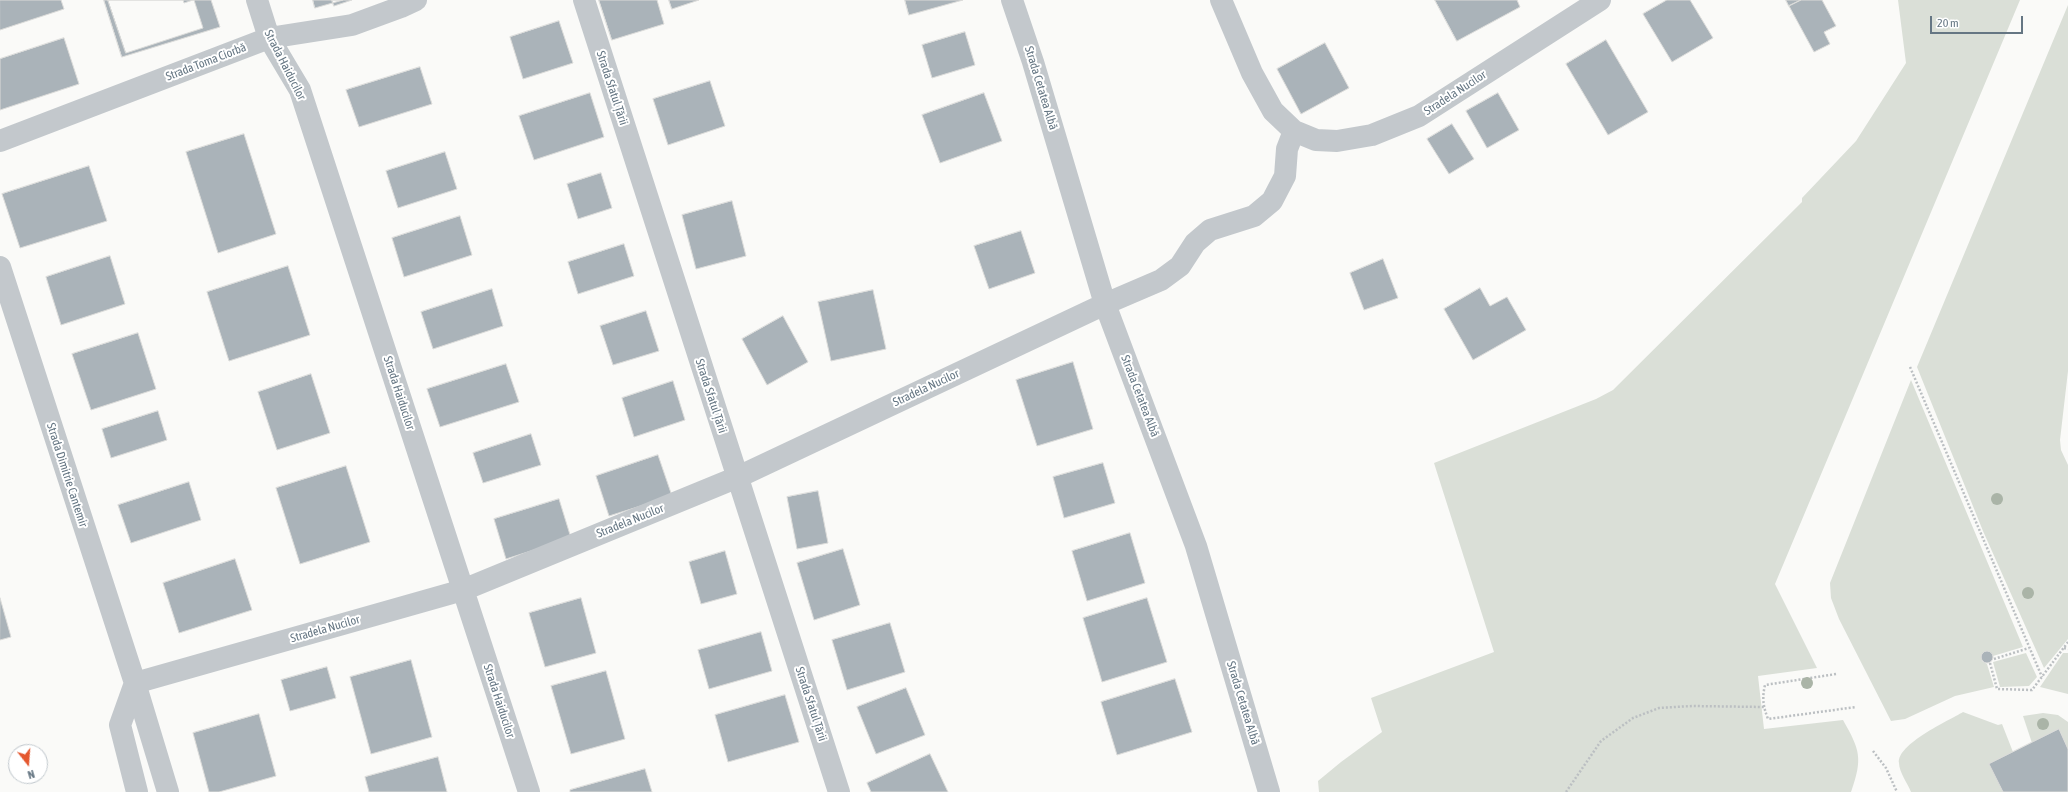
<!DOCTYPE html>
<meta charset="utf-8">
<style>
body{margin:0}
#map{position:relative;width:2068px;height:792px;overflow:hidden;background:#fafaf8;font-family:"Asap Condensed",sans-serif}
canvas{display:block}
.north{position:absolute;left:8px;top:744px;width:40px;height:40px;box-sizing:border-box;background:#fff;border:1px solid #c1c8cd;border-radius:50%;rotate:163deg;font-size:11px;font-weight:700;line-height:16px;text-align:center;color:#657683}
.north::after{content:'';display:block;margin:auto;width:14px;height:18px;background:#e4572e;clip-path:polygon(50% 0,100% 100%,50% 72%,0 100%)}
.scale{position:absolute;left:1930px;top:16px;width:93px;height:18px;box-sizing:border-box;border:2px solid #657683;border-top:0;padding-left:5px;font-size:12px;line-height:14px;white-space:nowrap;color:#657683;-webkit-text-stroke:3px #fff;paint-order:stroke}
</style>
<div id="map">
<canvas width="2068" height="792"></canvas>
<div class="north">N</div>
<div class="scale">20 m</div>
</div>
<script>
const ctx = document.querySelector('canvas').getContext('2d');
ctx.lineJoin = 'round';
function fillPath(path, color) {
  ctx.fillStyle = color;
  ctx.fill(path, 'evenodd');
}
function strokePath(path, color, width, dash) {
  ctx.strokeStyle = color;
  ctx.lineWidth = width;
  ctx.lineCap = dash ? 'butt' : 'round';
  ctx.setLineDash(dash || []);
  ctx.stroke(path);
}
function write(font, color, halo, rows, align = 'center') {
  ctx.font = font + ' "Asap Condensed",sans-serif';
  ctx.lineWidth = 4;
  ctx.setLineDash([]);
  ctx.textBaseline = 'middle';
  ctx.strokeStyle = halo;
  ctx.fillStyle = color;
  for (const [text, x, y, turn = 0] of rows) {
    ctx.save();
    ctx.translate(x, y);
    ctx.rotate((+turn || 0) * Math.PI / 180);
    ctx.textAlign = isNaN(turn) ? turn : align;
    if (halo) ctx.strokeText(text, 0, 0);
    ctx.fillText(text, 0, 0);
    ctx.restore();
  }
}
fillPath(new Path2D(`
 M1898,0H2020L1775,584L1817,668L1758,676L1764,729L1843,720C1860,750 1863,758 1851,792H1319L1318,781L1341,762L1382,732L1371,698L1494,652L1434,463L1596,399L1613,390L1802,202V198L1856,141L1906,63Z
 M2068,5V371L2060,440L2061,450L2068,465V639L2044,668L1983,531L1917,367Z
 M1911,380L2023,647L1993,656L1989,651H1985L1981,655L1982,661L1987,664L1994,687L1955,696L1905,719L1891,721L1839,619L1831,598L1830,583Z
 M2026,653L2037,677L2029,686L2000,687L1993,662Z
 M2063,653H2068V694L2040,687Z
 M1963,712L1998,725L2002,724L2013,752L1990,764L2003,792H1911C1908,784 1899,772 1899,763C1897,744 1948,721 1963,712Z
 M2043,713L2058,715L2068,722V749L2059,729L2032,743L2023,716Z`), '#dadfd7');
const building = new Path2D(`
 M0,0H61L64,9L0,30Z
 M104,0H183L184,3L193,0H211L220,27L122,57Z
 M108,0H194L203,28L126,53Z
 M313,0H343L315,8Z
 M332,0H352L334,6Z
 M599,0H657L664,24L612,40Z
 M669,0H699L672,9Z
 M905,0H963L909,15Z
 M1435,0H1517L1520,7L1457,41Z
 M1667,0H1690L1713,38L1672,62L1643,14Z
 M1786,0H1801L1789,6Z
 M1801,0H1822L1836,26L1824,32L1830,44L1814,52L1789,6Z
 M559,21L573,63L523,79L510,37Z
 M965,32L975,65L932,78L922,45Z
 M64,38L79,84L0,110V59Z
 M1606,40L1648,112L1608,135L1566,64Z
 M1325,43L1349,88L1301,114L1277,69Z
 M420,67L432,104L359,127L346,90Z
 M710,81L725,126L668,145L653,99Z
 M590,93L604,137L534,160L519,116Z
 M984,93L1002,141L940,163L922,115Z
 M1498,93L1519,130L1487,148L1466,111Z
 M1452,124L1474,159L1449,174L1427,139Z
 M244,134L276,234L218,253L186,152Z
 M445,152L457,189L398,208L386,171Z
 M89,166L107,221L20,248L2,194Z
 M601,173L612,208L578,219L567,184Z
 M732,201L746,256L696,269L682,215Z
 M460,216L472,255L404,277L392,238Z
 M1021,231L1035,273L989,289L974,246Z
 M624,244L634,276L578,294L568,262Z
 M110,256L125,304L61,325L46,277Z
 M1383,259L1398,298L1364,310L1350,273Z
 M288,266L310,335L229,361L207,292Z
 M1480,288L1490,306L1507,297L1526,330L1473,360L1444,309Z
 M492,289L503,326L433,349L421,312Z
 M873,290L886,349L831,361L818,302Z
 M646,311L659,351L613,365L600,326Z
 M783,316L808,362L767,385L742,339Z
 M138,333L156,389L91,410L72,354Z
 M1073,362L1093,429L1037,446L1016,380Z
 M506,364L519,402L440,427L427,389Z
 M311,374L330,433L277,450L258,392Z
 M673,381L685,420L634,437L622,398Z
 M158,411L167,440L111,458L102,429Z
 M531,434L541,465L483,483L473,453Z
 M658,455L672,496L609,516L596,476Z
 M1103,463L1115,503L1064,518L1053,477Z
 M346,466L370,542L300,564L276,488Z
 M189,482L201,520L131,543L118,505Z
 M818,491L828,543L797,549L787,497Z
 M559,499L571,538L506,559L494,519Z
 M1130,533L1145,583L1087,601L1072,551Z
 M843,549L860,605L814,620L797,563Z
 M725,551L737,594L701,604L689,562Z
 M235,559L252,610L179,633L163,583Z
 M0,598L11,637L0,640Z
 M581,598L596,653L545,667L529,613Z
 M1147,598L1167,662L1102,682L1083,618Z
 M890,623L905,672L847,690L832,640Z
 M761,632L772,671L709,689L698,650Z
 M1981 657a6 6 0 1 1 12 0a6 6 0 1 1-12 0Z
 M411,660L432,737L371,754L350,677Z
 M327,667L336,698L290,711L281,680Z
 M606,671L625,739L571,754L551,686Z
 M1175,679L1192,732L1117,755L1101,702Z
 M906,688L925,735L876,754L857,707Z
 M785,695L799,742L728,762L715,715Z
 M259,714L276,776L219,792H209L193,733Z
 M2059,729L2068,749V792H2003L1989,764Z
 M930,754L948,792H871L867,783Z
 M438,757L447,792H369L365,777Z
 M645,769L652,792H570V790Z`);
fillPath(building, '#aab3b9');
strokePath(building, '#dcdcda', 1);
strokePath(new Path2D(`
 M1910,367L2042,677
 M2064,648L2068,649
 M1994,659L2029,648
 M1990,663L1997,689L2032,690L2068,642
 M1836,674L1765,685C1762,698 1763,706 1768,719L1856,707
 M1873,751L1886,768L1897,792
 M1566,792L1601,741L1633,718L1659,708L1692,706L1764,707`), '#bbbfc2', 2.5, [2, 2]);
strokePath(new Path2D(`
 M257,0L269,38L300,90L529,792
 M584,0L839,792
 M1012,0L1033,62L1105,304L1196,546L1269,792
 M1221,0L1252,73L1273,111L1294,131L1316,140L1337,141L1372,135L1419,116L1600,0
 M0,141L269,38L352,25L401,7L416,0
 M0,267L135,683L168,792
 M135,683L463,590L738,477L1105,304L1161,280L1180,266L1195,243L1210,230L1254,216L1272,201L1285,176L1287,149L1294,131
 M135,683L120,725L137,792`), '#c3c8cc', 22);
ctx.fillStyle = '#aab4a7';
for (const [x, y] of [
 [1997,499],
 [2028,593],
 [1807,683],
 [2043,724]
]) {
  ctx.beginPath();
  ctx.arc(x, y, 6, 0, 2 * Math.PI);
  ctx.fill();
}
write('12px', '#657683', '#fff', [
 ["Strada Toma Ciorbă",206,62,-21],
 ["Strada Haiducilor",285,65,63],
 ["Strada Sfatul Țării",612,88,72],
 ["Strada Cetatea Albă",1041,88,73],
 ["Stradela Nucilor",1455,93,-33],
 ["Stradela Nucilor",926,388,-25],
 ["Strada Haiducilor",399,393,72],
 ["Strada Sfatul Țării",711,396,72],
 ["Strada Cetatea Albă",1140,396,69],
 ["Strada Dimitrie Cantemir",67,475,72],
 ["Stradela Nucilor",630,521,-22],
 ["Stradela Nucilor",325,629,-16],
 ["Strada Haiducilor",499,701,72],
 ["Strada Cetatea Albă",1243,703,73],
 ["Strada Sfatul Țării",811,704,72]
]);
</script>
